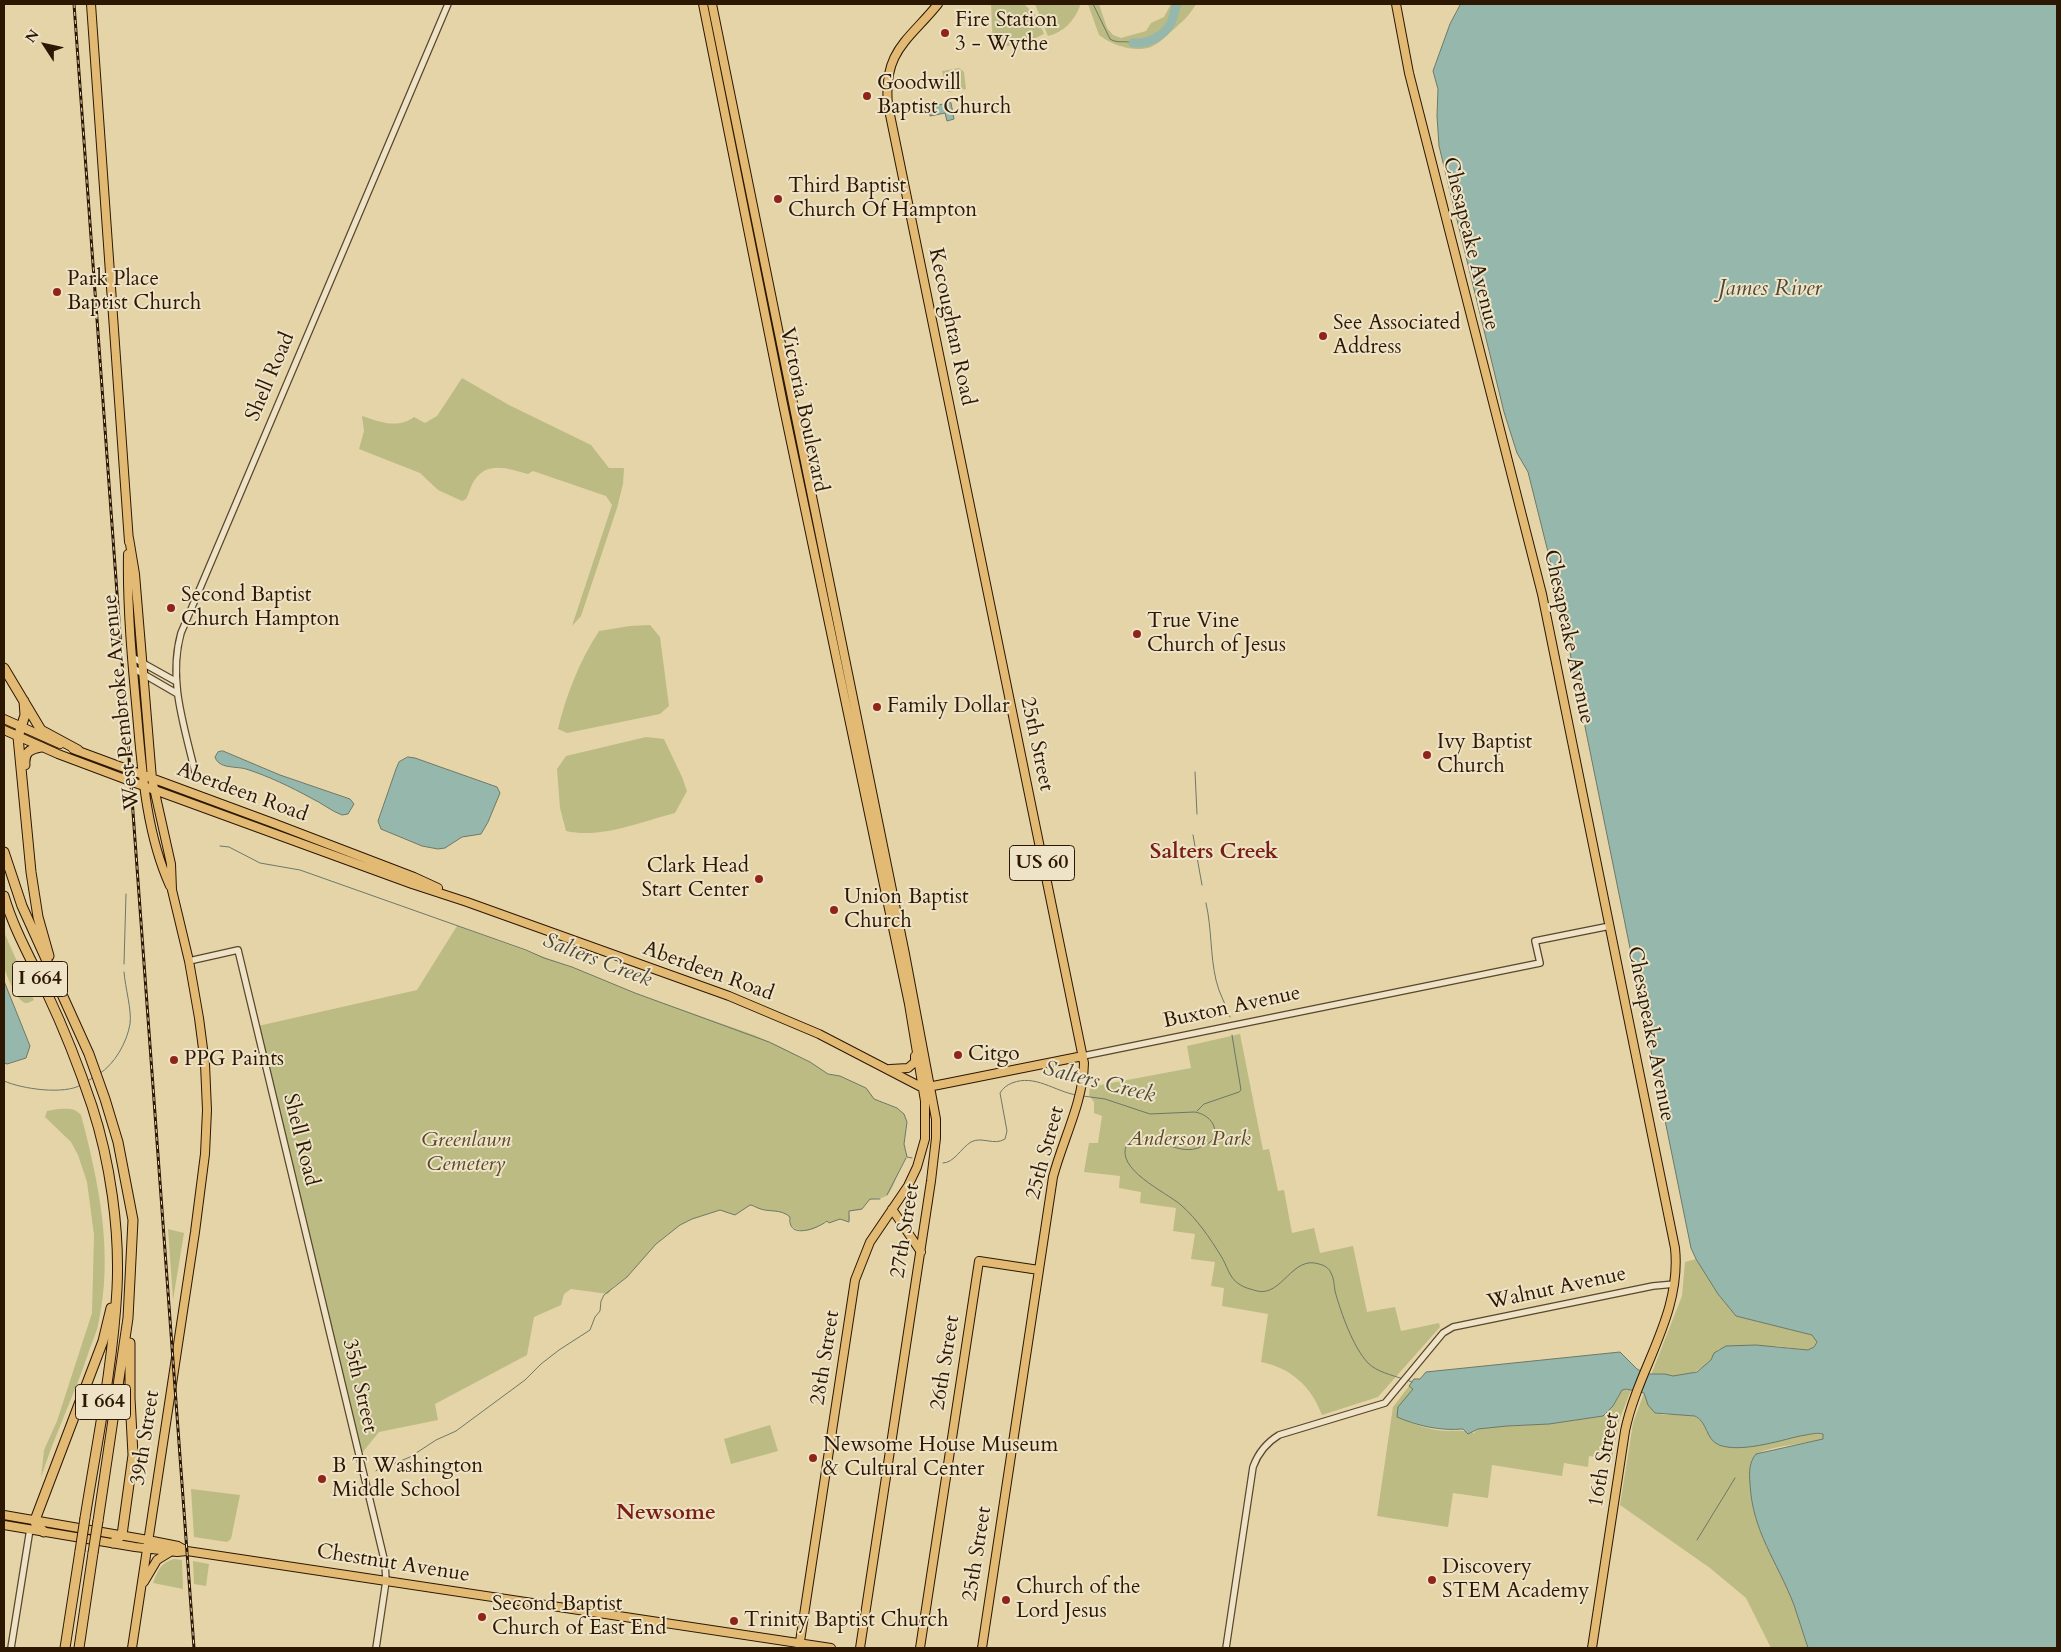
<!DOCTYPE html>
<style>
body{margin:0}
#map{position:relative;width:2061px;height:1652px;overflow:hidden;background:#e5d4a8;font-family:Cardo,serif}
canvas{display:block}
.frame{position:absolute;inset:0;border:5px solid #2c1703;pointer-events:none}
.north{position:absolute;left:20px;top:20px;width:50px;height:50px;-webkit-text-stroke:4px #eee3c6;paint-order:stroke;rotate:305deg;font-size:14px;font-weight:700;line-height:20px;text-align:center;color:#2c1703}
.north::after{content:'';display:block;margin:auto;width:18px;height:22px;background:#2c1703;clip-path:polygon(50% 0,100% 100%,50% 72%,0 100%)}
</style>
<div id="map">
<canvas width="2061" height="1652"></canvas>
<div class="frame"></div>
<div class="north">N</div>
</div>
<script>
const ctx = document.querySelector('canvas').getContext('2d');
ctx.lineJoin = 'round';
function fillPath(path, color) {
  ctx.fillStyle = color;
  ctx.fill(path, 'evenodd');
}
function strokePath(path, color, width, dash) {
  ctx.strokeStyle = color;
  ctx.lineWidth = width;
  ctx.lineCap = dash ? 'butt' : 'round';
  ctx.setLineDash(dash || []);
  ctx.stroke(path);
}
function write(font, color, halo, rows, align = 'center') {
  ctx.font = font + ' Cardo,serif';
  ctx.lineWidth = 4;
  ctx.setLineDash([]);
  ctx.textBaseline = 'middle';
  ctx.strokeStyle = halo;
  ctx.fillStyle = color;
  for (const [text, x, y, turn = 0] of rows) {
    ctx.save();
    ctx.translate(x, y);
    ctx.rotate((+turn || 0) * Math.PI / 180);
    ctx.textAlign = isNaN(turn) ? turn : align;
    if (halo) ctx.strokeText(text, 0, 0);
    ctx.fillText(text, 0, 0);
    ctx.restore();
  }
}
fillPath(new Path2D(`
 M991,4H1024L1037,17L1044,34L1025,43L996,48L993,45Z
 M1035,4H1079L1080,6C1074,21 1064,32 1048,36Z
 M1088,4H1099L1107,28L1113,35L1121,38L1146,31L1151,23L1164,17L1171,4H1196C1190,15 1182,22 1173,30C1166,36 1160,43 1151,47C1134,53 1112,45 1099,35Z
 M959,68L964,72L966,89L948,92L942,71Z
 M462,378L509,405L591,445L609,468H624L623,484L617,508L581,616L572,626L612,505L606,496L533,471L528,474C509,469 487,460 474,481C470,487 469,494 466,499L462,501L438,490L420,473L359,449L364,431L362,416C380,422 398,429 414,417L425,423L437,416Z
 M650,625L660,637L669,706L660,714L567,733L558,729C566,695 580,660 599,631L630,626Z
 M646,737L664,739L682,777L687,791L675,813C640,822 601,839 566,831L560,808L557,769L566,756Z
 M457,926L572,967L635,993L754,1035L779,1046L810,1062L828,1074L840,1076L862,1086L868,1090L874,1099L897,1108L904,1114L907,1122L904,1144L907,1157C898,1168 895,1186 888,1194C883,1200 875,1198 869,1200L861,1210L849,1211L850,1219L848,1222L841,1219L829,1223L826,1221C816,1230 803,1235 791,1226L790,1217C780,1208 769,1213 758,1208C756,1207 753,1205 750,1205L735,1215L720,1210L692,1219L680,1225L656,1244L627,1277L613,1287L608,1294L571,1289L564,1294L561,1305L534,1317L527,1355L435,1404L438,1420L379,1432L362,1453L258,1026L417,990Z
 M4,932L34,1000C31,1001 29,1003 26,1003C18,1003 6,975 4,967C2,957 4,943 4,932Z
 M1240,1034L1263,1150L1269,1149L1278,1191L1284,1190L1292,1233L1314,1228L1320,1253L1353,1246L1367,1312L1395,1307L1401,1331L1439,1323L1440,1327L1378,1397L1322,1415C1311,1386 1291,1368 1261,1362L1268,1314L1222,1306L1224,1288L1211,1286L1215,1262L1191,1259L1195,1234L1173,1231L1176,1208L1140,1203L1141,1192L1119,1188L1120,1176L1084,1172L1089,1143H1098L1102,1116L1094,1113V1102L1089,1095L1090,1087L1191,1068L1187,1046Z
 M58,1109C67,1109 74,1107 81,1115C99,1183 114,1255 98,1325C96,1335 91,1344 88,1354C74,1396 54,1436 41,1478L44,1450L57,1421L92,1313L94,1235L87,1182L78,1155L71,1142L45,1117L47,1111Z
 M168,1229L184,1233L173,1300Z
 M1696,1259L1718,1294L1736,1316L1812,1335L1817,1341L1812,1349L1808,1350L1777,1346L1719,1349C1714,1353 1712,1360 1707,1364C1697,1372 1683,1378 1670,1376C1663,1375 1659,1374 1651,1375L1682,1296L1685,1262Z
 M1409,1386L1413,1388L1397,1417C1412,1424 1430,1430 1446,1431C1456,1431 1464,1430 1474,1433L1478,1429L1507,1426L1549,1424L1603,1416L1613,1406L1622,1390H1631L1619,1421L1612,1459L1589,1456L1588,1467L1564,1463L1562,1476L1492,1465L1488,1498L1453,1493L1448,1527L1377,1516L1393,1407Z
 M1644,1393L1655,1413C1675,1419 1699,1405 1707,1432L1740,1447L1810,1434H1824L1823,1439C1807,1444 1767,1446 1756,1455C1749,1460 1750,1468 1750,1476C1750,1530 1776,1557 1794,1605C1799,1619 1803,1634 1808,1648H1771L1746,1598L1710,1568L1620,1505L1633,1423Z
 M770,1425L778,1451L731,1464L724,1439Z
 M191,1489L240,1495L231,1539L227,1542L194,1537Z
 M174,1559L182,1560L183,1589L153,1583C158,1571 160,1563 174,1559Z
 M193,1561L209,1564L206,1586L194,1584Z`), '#bbbb83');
const water = new Path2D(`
 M1461,4H2057V1648H1808C1803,1634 1799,1619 1794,1605C1777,1561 1752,1531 1750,1483C1749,1473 1749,1462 1756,1454L1823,1439V1434C1816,1432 1808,1435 1800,1436C1778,1441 1741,1453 1719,1445C1705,1439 1708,1422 1695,1416L1655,1413L1648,1405L1644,1393L1626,1389L1622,1390L1613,1406L1603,1416L1549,1424L1507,1426L1478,1429L1468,1434L1463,1429C1440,1431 1418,1426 1397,1417L1398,1407L1413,1389L1409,1386L1414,1379H1420L1426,1372L1620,1352L1637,1369L1647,1374H1665L1673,1376L1697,1372L1711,1360L1714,1353L1726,1346L1756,1345L1808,1350L1814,1347L1817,1342L1812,1335L1736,1316L1718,1294L1696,1259L1691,1248L1556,584L1528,472L1517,453L1504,412L1439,146L1437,116L1438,89L1433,71L1450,24Z
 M951,103L954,119L947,121L945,113L930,116L929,107Z
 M223,751L280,775L350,799L354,804L348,814L342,815C331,811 322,803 311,798C291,787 268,776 246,769C235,766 219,769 215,757L218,752Z
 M408,757L415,758L497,787L500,793L488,822L481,834L462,837L445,848L438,849L422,846L381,829L378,821L396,769L399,762Z
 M4,981L30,1046L26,1058L7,1064L4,1063Z`);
fillPath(water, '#96b8ac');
strokePath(water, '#6c7868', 1);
strokePath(new Path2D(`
 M1093,4L1110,39C1118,44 1125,40 1133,43
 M1195,772L1197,814
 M1193,835L1202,885
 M220,846L229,847L260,863L300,870L526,950L544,958L572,967L635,993L769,1042L810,1062L828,1074L840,1076L866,1088L874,1099L897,1108L904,1114L907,1122L904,1144L907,1157L912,1158
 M1206,903C1212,930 1210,954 1216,980C1219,994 1226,1004 1230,1017
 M124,964L126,894
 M99,1074C115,1064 127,1042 130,1024C132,1010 125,987 124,972
 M4,1081C22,1089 64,1095 81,1085
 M86,1082L94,1077
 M1083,1096L1105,1099L1150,1114L1194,1112C1205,1113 1218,1123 1214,1136C1213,1141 1208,1144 1203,1146C1175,1161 1145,1123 1127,1144C1114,1169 1166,1192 1181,1205C1197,1219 1210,1238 1221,1256C1227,1265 1229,1278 1239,1284C1244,1288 1251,1289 1257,1291C1282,1297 1292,1255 1319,1264C1324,1265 1329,1268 1331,1273C1334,1278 1334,1285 1335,1291C1341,1313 1353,1347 1368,1363C1377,1372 1392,1375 1403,1379
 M1197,1111L1204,1104L1239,1092L1241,1090L1232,1035
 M943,1163C954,1163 961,1148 971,1142C982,1136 994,1146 1005,1139L1007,1131L1000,1093C1003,1088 1007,1085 1012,1083C1035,1074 1054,1091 1076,1095
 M887,1195L906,1158
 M1407,1380L1412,1382
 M376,1471L384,1464H393L410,1457L436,1440L456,1431L525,1380L541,1364L559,1350L590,1330L595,1317L600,1311L601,1301L604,1295L627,1277L656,1244L680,1225L692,1219L720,1210L735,1215L750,1205C753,1205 755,1207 758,1208C769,1213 780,1208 790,1217C787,1240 817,1229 827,1221L829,1223L840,1219L849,1222V1211L862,1209L870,1199H880
 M1697,1540L1735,1478`), '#6c7868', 1);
strokePath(new Path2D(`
 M1133,43C1148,44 1163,37 1171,23C1174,17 1174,10 1177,4`), '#96b8ac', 9);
const minor = new Path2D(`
 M132,657L175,681
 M133,668L176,693
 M195,772C184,725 168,680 181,633L448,4
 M189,961L238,950L385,1563L386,1581L376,1648
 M1083,1056L1540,963L1535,941L1610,926
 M11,1648L30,1529
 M1226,1648L1253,1467C1258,1453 1266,1443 1279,1435L1385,1403L1443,1333L1453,1327L1653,1286L1675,1284`);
const major = new Path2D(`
 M91,4L129,542
 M703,4L783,404L909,1004L925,1101V1139L917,1167L908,1186L870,1242L855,1280L799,1648
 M712,4L905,954L936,1119V1138L931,1181L860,1648
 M938,4C908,41 883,51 888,105L1084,1063C1083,1103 1063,1139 1053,1177L982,1648
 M1396,4L1409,73L1542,594L1675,1248C1682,1315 1638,1368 1625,1431L1592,1648
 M129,538L135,574L152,779L171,864L172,890L189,961L199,1018L205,1064L207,1110L205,1154L195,1232L132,1648
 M128,554C127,607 132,661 137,714C142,771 146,833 170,886
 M4,719L60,744
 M4,730L58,754L130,781L412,884L467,902L729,996L819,1034L923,1088L1083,1056
 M73,749L273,823L414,877L438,888
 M890,1069L908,1068L915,1062V1056
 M892,1209L921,1252
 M4,1515L148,1540L178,1546L187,1551
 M4,1525L135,1547L177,1552L187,1551L831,1648
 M144,1582L157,1560L170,1552
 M920,1648L979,1261L1039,1270`);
const highway = new Path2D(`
 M4,668L41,730L78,750
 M24,701L25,715L18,737L31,872L38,917L49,956
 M25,765C24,753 29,749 41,747
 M4,852L22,906L89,1054L105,1099L118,1142L133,1220L128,1318L98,1521
 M4,896C14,930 32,961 47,993C64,1029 79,1067 92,1106C110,1161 120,1230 117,1289C113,1365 97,1442 85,1518
 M44,1532L36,1525L35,1520L103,1341L111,1308
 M113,1543L122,1535L133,1455L130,1398V1343
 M65,1648L80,1551
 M79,1648L93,1553`);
strokePath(minor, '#5a462c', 8);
strokePath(major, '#2c1703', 10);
strokePath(highway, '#2c1703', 11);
strokePath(minor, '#eee3c6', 5.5);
strokePath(major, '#e2ba74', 8);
strokePath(highway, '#e2ba74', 9);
const rail = new Path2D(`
 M74,4L194,1648`);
strokePath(rail, '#2c1703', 3);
strokePath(rail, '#eee3c6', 1, [4]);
const highwayBridge = new Path2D(`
 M80,1551L85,1518
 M93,1553L98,1521`);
strokePath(highwayBridge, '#2c1703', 11, []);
strokePath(highwayBridge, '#e2ba74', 9);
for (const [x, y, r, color] of [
 [945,33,5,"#8f2418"],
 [867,96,5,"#8f2418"],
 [778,199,5,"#8f2418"],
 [57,292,5,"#8f2418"],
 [1323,336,5,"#8f2418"],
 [171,608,5,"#8f2418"],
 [1137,634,5,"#8f2418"],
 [877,707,5,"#8f2418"],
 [1427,755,5,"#8f2418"],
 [759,879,5,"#8f2418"],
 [834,910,5,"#8f2418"],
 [958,1055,5,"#8f2418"],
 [174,1060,5,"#8f2418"],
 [813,1458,5,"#8f2418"],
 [322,1479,5,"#8f2418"],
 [1432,1580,5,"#8f2418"],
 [1006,1600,5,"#8f2418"],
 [482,1617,5,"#8f2418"],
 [734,1621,5,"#8f2418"]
]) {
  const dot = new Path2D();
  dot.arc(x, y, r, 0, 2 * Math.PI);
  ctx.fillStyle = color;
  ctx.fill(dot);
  strokePath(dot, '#eee3c6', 2);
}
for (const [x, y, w] of [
 [1042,863,65],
 [40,979,55],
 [103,1402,55]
]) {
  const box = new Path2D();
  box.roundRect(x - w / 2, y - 17.5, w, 35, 4);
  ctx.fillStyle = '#eee3c6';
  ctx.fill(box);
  strokePath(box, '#2c1703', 1);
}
write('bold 20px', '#2c1703', null, [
 ["US 60",1042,863],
 ["I 664",40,979],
 ["I 664",103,1402]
]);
write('21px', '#2c1703', '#eee3c6', [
 ["Fire Station",955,21],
 ["3 - Wythe",955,45],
 ["Goodwill",877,84],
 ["Baptist Church",877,108],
 ["Third Baptist",788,187],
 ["Church Of Hampton",788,211],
 ["Park Place",67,280],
 ["Baptist Church",67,304],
 ["See Associated",1333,324],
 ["Address",1333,348],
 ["Second Baptist",181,596],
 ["Church Hampton",181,620],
 ["True Vine",1147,622],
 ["Church of Jesus",1147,646],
 ["Family Dollar",887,707],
 ["Ivy Baptist",1437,743],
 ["Church",1437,767],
 ["Clark Head",749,867,"right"],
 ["Start Center",749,891,"right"],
 ["Union Baptist",844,898],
 ["Church",844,922],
 ["Citgo",968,1055],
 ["PPG Paints",184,1060],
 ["Newsome House Museum",823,1446],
 ["& Cultural Center",823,1470],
 ["B T Washington",332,1467],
 ["Middle School",332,1491],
 ["Discovery",1442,1568],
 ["STEM Academy",1442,1592],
 ["Church of the",1016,1588],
 ["Lord Jesus",1016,1612],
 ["Second Baptist",492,1605],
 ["Church of East End",492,1629],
 ["Trinity Baptist Church",744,1621]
], 'left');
write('21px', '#2c1703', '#eee3c6', [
 ["Chesapeake Avenue",1470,244,76],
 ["Kecoughtan Road",951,327,78],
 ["Shell Road",271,377,-67],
 ["Victoria Boulevard",803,410,78],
 ["Chesapeake Avenue",1568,637,78],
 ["West Pembroke Avenue",122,702,-96],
 ["25th Street",1036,744,78],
 ["Aberdeen Road",242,793,20],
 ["Aberdeen Road",708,972,20],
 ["Buxton Avenue",1232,1008,-12],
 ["Chesapeake Avenue",1650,1034,79],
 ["Shell Road",300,1140,76],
 ["25th Street",1046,1153,-75],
 ["27th Street",906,1231,-81],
 ["Walnut Avenue",1557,1289,-12],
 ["28th Street",826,1358,-81],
 ["26th Street",946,1363,-81],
 ["35th Street",359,1386,77],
 ["39th Street",146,1438,-81],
 ["16th Street",1605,1460,-80],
 ["25th Street",978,1554,-81],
 ["Chestnut Avenue",393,1564,9]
]);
write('italic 21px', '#574829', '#eee3c6', [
 ["Anderson Park",1189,1140],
 ["Greenlawn",466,1141],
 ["Cemetery",466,1165]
]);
write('italic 22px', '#4c4736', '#eee3c6', [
 ["James River",1770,290],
 ["Salters Creek",597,961,21],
 ["Salters Creek",1099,1083,14]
]);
write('bold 22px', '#7a1f14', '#eee3c6', [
 ["Salters Creek",1214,853],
 ["Newsome",666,1514]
]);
</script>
